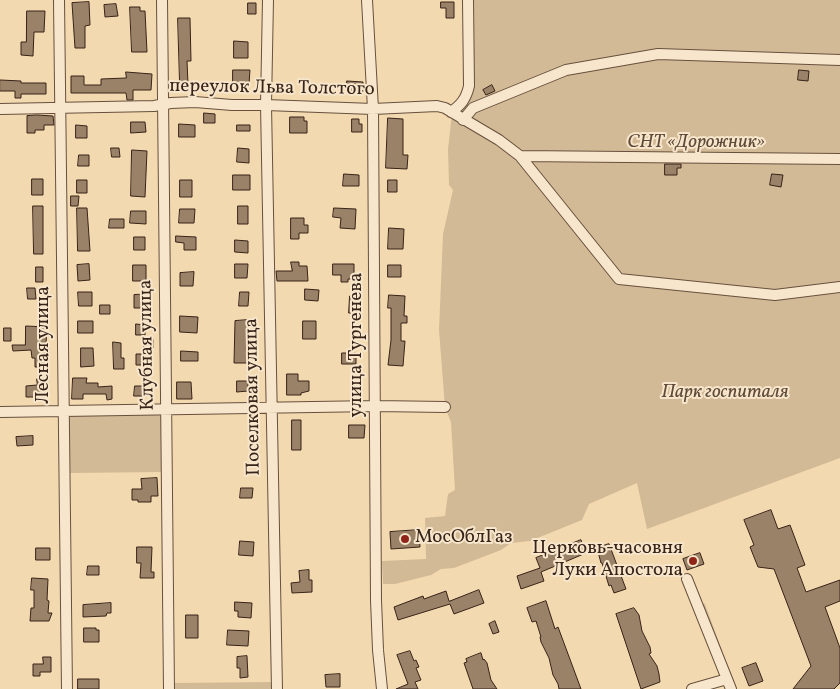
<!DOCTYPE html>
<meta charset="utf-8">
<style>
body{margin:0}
canvas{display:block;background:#f3d9af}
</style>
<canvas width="840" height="689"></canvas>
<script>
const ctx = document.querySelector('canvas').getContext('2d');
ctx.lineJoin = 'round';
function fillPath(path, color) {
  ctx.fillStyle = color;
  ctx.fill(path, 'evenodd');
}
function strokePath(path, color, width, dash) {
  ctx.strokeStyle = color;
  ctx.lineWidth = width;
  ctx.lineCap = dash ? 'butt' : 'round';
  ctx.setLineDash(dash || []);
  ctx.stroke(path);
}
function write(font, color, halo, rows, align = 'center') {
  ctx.font = font + ' Vollkorn,serif';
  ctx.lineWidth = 4;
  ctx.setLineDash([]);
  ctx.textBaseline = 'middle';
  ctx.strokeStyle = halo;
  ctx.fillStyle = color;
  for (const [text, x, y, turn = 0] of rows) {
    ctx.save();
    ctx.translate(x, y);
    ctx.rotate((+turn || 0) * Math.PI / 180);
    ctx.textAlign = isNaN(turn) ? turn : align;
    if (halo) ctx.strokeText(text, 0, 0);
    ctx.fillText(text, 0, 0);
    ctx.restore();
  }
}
fillPath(new Path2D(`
 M468,0H840V458L647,529L637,483L589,504L582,520L530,541L511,543L501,550L454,568L441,569L431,575L395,584H383L382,561L426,559L425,518L445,516L448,494L455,490L451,422L445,407L439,330L443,234L453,190L449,185L448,149L452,113L466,98Z
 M163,415V472L70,473L69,416Z
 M702,603L705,604L724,656L722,654Z
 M275,682V689H171V683Z`), '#d3ba96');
const building = new Path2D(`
 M89,2L90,25L85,26V48H75L72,3Z
 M441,2H454V18H446V8H441Z
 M248,3H256V14H248Z
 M116,4L118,16L105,17L104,5Z
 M130,7H140V11H145L147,52H132Z
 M27,11H45L44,32H34L33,56L21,55V42H26Z
 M178,18H190L191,61H187L188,84H180Z
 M234,41L248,42V58H234Z
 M233,70H250L249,84H233Z
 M799,70L809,71L808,81L798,80Z
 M126,72L152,74L151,90H133V100H127L126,93H71V76H84V85H101V79L126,78Z
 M0,80L21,81V83H46V94H21V98H15V91H0Z
 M347,81L363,82V92L347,91Z
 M492,85L495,91L486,95L483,90Z
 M204,113L215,114V123H204Z
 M37,115L53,116L54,125H44V130H35V133H27V116Z
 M290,117H304V121H307V133H290Z
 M388,118L403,119V155H408L407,169L386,168Z
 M352,119H359V124H362V132H352Z
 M131,122H145L146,132L131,133Z
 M179,124L195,125V137H179Z
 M76,125L87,126V138H76Z
 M237,125H250V131H237Z
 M111,148H119L120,157H112Z
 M238,148L249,149V163L237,162Z
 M132,150L147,151L145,197L131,196Z
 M79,155H89V166H78Z
 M665,164H681V168H677V175H665Z
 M344,174L359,175V186H343Z
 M772,174L783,175L781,187L770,185Z
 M233,175H250V190H233Z
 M32,179H43V195H32Z
 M77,180H87V193H77Z
 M180,180H192V197H180Z
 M388,180H397V192H388Z
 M71,196H79L78,206H71Z
 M33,206H43V254H34Z
 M238,206H248V224H238Z
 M77,208H87L90,251H78Z
 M334,208L356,209L355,229L340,228L341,218L333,217Z
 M180,209H195L194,223H179Z
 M131,211H146V224L130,223Z
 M291,218H304V225H308V233H299V239H291Z
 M110,219H124V228H109Z
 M389,228L404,229L403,249H388Z
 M176,236L196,237V250H184V243L176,242Z
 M134,237H145V250H134Z
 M235,240L248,241V253L235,252Z
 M291,262H299V266H307L308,281H277L276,271H292Z
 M89,264L90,280L78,281L77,265Z
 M235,264H248L247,278H235Z
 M333,264H354V279H348V282H341V275H333Z
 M133,265H146V281H133Z
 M388,265H401V277H388Z
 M36,267H43V282H36Z
 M194,272L193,286H180V273Z
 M27,288H35L36,299H28Z
 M305,289L319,290L318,301L305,300Z
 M78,292H92V306H79Z
 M240,292H249L248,306H239Z
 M151,294V308H134V295Z
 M389,295L405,296L404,316H407V323H401V341H405L403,366L388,365L391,340V308H388Z
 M350,296H360V313H349Z
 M100,305H110V314H100Z
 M180,316L198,317L197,333L180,332Z
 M248,320V363H234L235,321Z
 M78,321H93V333H78Z
 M303,321H316V339H303Z
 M136,324L145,325V335H136Z
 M26,326L47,327L46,344H49V354L46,355V367H35V358H32L31,350L13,351L12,345H25Z
 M4,328H11V341H4Z
 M144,338L153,339V348L150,347L149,365H136V354H143Z
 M113,342L121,343V358H124V369H114Z
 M81,348H93L94,366L81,367Z
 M181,351L198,352V361H181Z
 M342,353H356V364H342Z
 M287,374H298V381H309V391L301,393V395H287Z
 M73,378H87L86,383H98V387L112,386V399L107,400L106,394H83V399H72Z
 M37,379H45V397H26V386L37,385Z
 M237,381H248V391L237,392Z
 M177,382H191L192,399H177Z
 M135,386H146V396H134Z
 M292,420H301V450H292Z
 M349,425H365L364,438H349Z
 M33,436V445L17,446L16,437Z
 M157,478L158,496H151V502H138V500H132V489H142L141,479Z
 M241,488H253L252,498H240Z
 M771,510L778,529L790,525L805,565L797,568L806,592L840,580V601L825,607L840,648V683L834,689H793L811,666L774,569L758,567L750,547L754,545L744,520Z
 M419,530L420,547L391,549L390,532Z
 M581,540L586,553L541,572L544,581L521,589L517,576L540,568L536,558Z
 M240,541L254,542L253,556L239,555Z
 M609,544L626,589L614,593L611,585L609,586L602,563H601L597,548Z
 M137,547H152L151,572H154V578H140L141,563H137Z
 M36,548H50V560H36Z
 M700,553L704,564L687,570L683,559Z
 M88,566H99V575H87Z
 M309,570V580H312V592L292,593L291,583L300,582L299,571Z
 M32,578L48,579L47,600L49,601L48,613H52L49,621H30L31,608H34V590H31Z
 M479,590L484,603L454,614L450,604L398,620L394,607L423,596L424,599L446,591L449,601Z
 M546,601L555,629L558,627L581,689H559L558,684L553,675L549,658L541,642L540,637H541L536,621L532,622L527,608Z
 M235,602L252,603L251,618L238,617V611H235Z
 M111,603V613H107L106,616L83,617V605Z
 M634,608L639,615L642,631L650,647L651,653L649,654L657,666L659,674L660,682L641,689L616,614Z
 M186,615H198V638H186Z
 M495,621L499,632L493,634L489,624Z
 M84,628H96V630H99V642H84Z
 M228,630L249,631L248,646L227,645Z
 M410,651L414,661L416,660L419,667L416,668L421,680L415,682L418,689H396L408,684L397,655Z
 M481,653L483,660L484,659L487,663L491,680L497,689H473L464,663L467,662L466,659Z
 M247,656L248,677L240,678V668H237V657Z
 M43,657H51V672H40V676H33V664H43Z
 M756,663L763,681L749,686L742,668Z
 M340,674V687H326L325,675Z
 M78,679H99V689H78Z`);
fillPath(building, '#998267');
strokePath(building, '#382319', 1);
const minor = new Path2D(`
 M59,0L67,689
 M162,0L169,689
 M268,0L266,105L277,689
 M367,0L373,109L376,600L378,650L382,689
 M0,109L154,106L171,103L195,102L232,105H266L373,109L437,106L445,108L499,140L520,156L619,279L775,295L840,287
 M451,112C461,105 466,99 469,86L468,0
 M463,120L473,108L566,70L658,54L840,60
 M520,156L840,159
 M0,412L376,406L445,407
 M687,579L731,689
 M692,689L727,679`);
strokePath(minor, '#67503e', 12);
strokePath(minor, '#f7e6cb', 10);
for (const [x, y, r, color] of [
 [405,539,5,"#8f2418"],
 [693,561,5,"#8f2418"]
]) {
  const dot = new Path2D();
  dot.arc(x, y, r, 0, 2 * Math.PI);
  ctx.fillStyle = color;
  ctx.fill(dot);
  strokePath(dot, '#f7e6cb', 2);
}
write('19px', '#382319', '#f7e6cb', [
 ["переулок Льва Толстого",272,89,1],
 ["Лесная улица",45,345,-90],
 ["Клубная улица",148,345,-91],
 ["улица Тургенева",358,345,-90],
 ["Поселковая улица",254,397,-91]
]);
write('italic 19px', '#5f4938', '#f7e6cb', [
 ["СНТ «Дорожник»",696,144],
 ["Парк госпиталя",725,394]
]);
write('19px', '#382319', '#f7e6cb', [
 ["МосОблГаз",415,539],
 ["Церковь-часовня",683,550,"right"],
 ["Луки Апостола",683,572,"right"]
], 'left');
</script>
